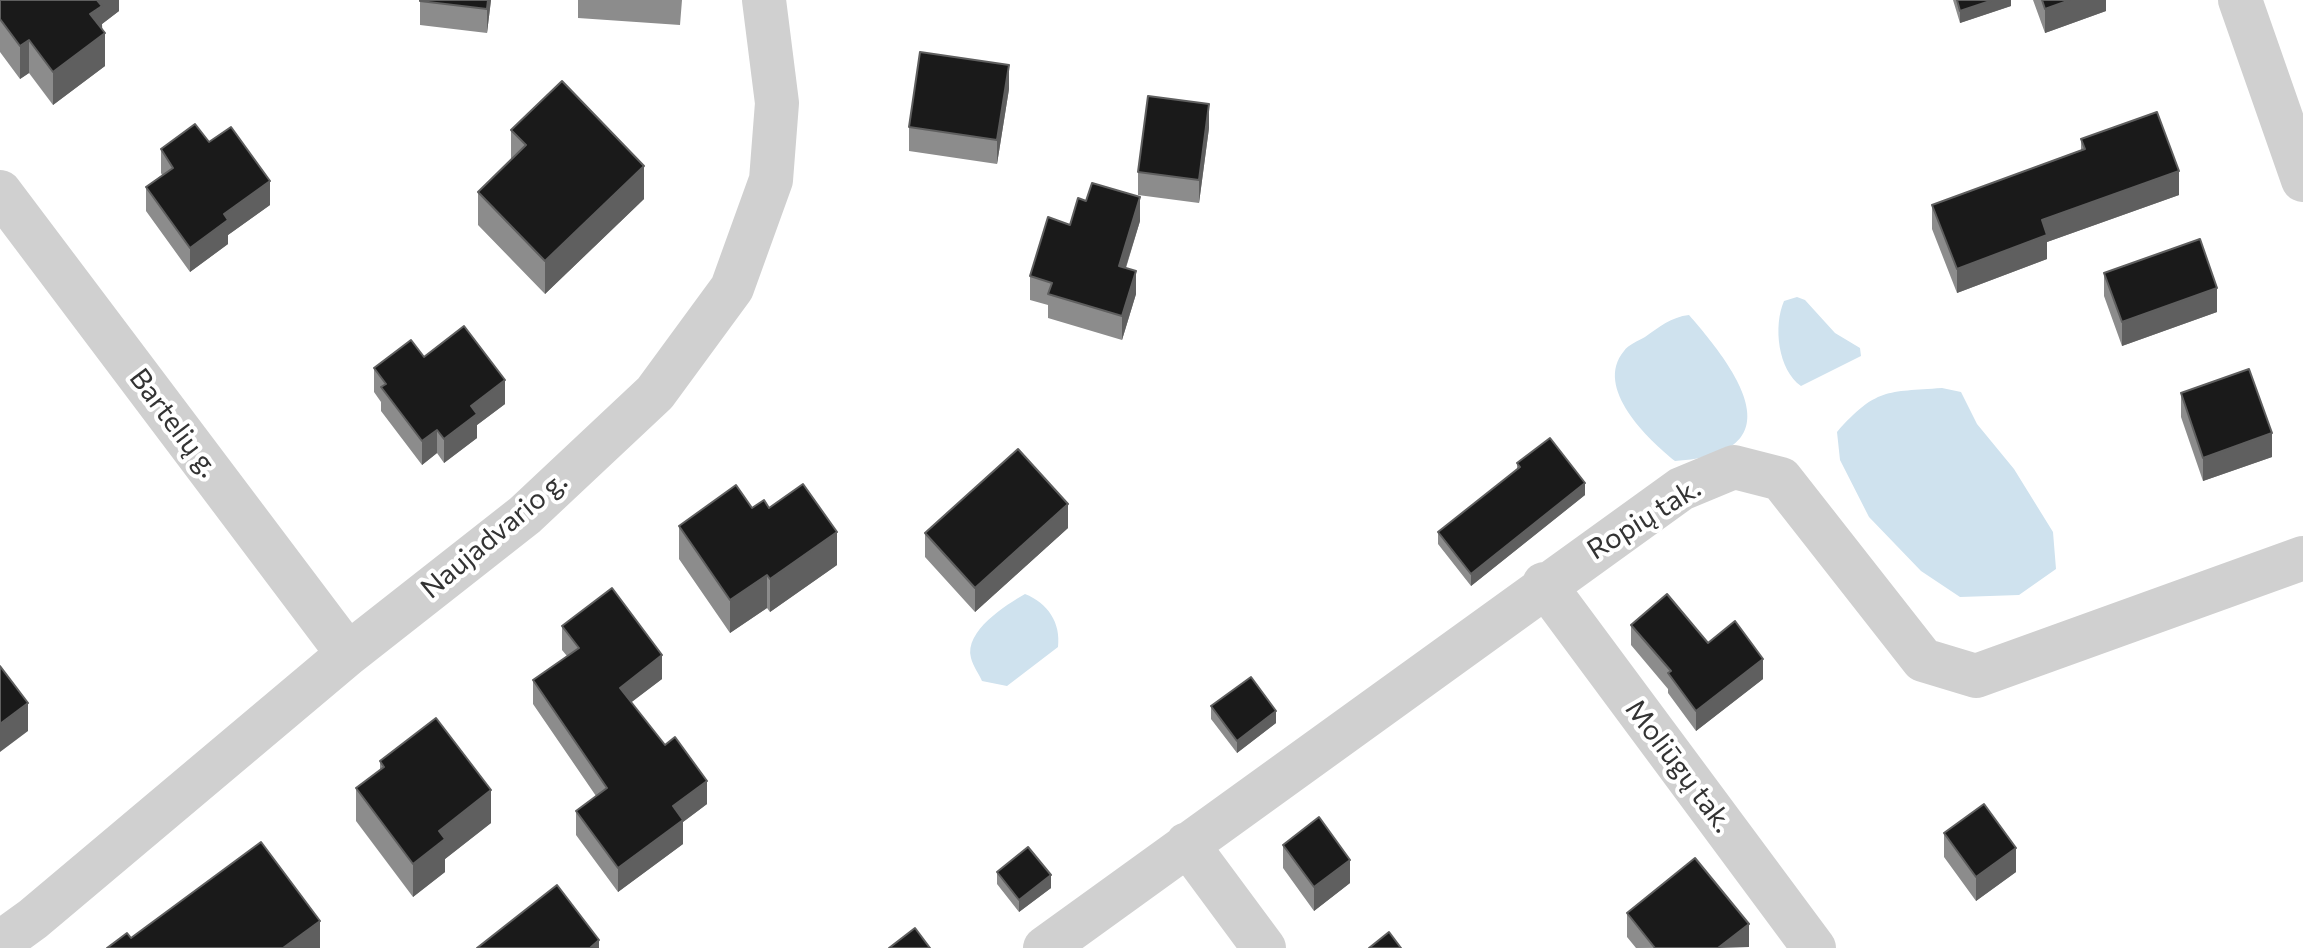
<!DOCTYPE html>
<meta charset="utf-8">
<style>
body{margin:0}
canvas{display:block;background:#fff}
</style>
<canvas width="2303" height="948"></canvas>
<script>
const ctx = document.querySelector('canvas').getContext('2d');
ctx.lineJoin = 'round';
function fillPath(path, color) {
  ctx.fillStyle = color;
  ctx.fill(path, 'evenodd');
}
function strokePath(path, color, width, dash) {
  ctx.strokeStyle = color;
  ctx.lineWidth = width;
  ctx.lineCap = dash ? 'butt' : 'round';
  ctx.setLineDash(dash || []);
  ctx.stroke(path);
}
function write(font, color, halo, rows, align = 'center') {
  ctx.font = font + ' Commissioner,sans-serif';
  ctx.lineWidth = 8;
  ctx.setLineDash([]);
  ctx.textBaseline = 'middle';
  ctx.strokeStyle = halo;
  ctx.fillStyle = color;
  for (const [text, x, y, turn = 0] of rows) {
    ctx.save();
    ctx.translate(x, y);
    ctx.rotate((+turn || 0) * Math.PI / 180);
    ctx.textAlign = isNaN(turn) ? turn : align;
    if (halo) ctx.strokeText(text, 0, 0);
    ctx.fillText(text, 0, 0);
    ctx.restore();
  }
}
fillPath(new Path2D(`
 M1797,297L1805,300L1835,333L1860,348L1861,356L1801,386C1778,370 1773,326 1784,301Z
 M1689,315C1738,371 1798,453 1675,461C1649,440 1593,388 1624,351C1628,345 1638,341 1645,337C1659,327 1671,317 1689,315Z
 M1942,388L1961,392L1977,424L2014,469L2053,532L2056,569L2019,595L1960,597L1921,571L1869,517L1840,460L1837,432C1876,388 1887,392 1942,388Z
 M1025,594C1048,603 1061,623 1058,647L1007,686L982,681C979,674 973,666 971,658C964,631 1006,605 1025,594Z`), '#cfe2ee');
strokePath(new Path2D(`
 M2240,0L2303,180
 M0,192L348,654
 M1544,584L1814,948
 M1187,844L1264,948
 M0,943L33,919L348,654L525,515L655,393L732,288L771,180L777,103L764,0
 M1045,948L1681,489L1734,467L1781,479L1923,660L1976,676L2303,558`), '#d0d0d0', 44);
fillPath(new Path2D(`
 M0,0H119V11L102,24L105,66L53,105L29,73L20,79L0,52Z
 M420,0H491L487,33L420,25Z
 M578,0H682L680,25L578,18Z
 M1953,0H2011V6L1960,23Z
 M2033,0H2106V11L2045,33Z
 M1009,89L997,164L909,151V127Z
 M1209,128L1199,203L1138,195V172Z
 M511,130L644,199L545,294L478,225V192L511,160Z
 M2081,139L2179,195L2047,242V259L1957,293L1932,229V205L2081,150Z
 M209,142L270,205L228,235V244L190,272L146,211V187L162,175L161,173V149Z
 M1140,221L1126,268L1136,294L1122,340L1048,318V305L1030,300V276L1070,225Z
 M2104,273L2217,312L2122,346L2104,296Z
 M424,357L505,404L477,425V438L444,463L437,453L422,465L381,411V402L374,392V368Z
 M2181,393L2272,457L2203,481L2181,417Z
 M1517,463L1585,495L1471,586L1438,544V532L1517,470Z
 M752,508H769L837,565L770,612L767,608L730,633L679,559V526Z
 M1068,528L975,612L925,557V533Z
 M1631,625L1708,643L1763,679L1696,731L1668,693V689L1631,645Z
 M562,626L662,679L631,702L707,804L683,822V844L618,892L576,835V811L596,796L533,704V680L567,656L562,650Z
 M1211,706L1276,723L1237,753L1211,719Z
 M380,761L491,823L445,859V872L413,897L356,821V788L380,770Z
 M1944,833L2016,872L1976,901L1944,857Z
 M1283,845L1350,883L1314,911L1283,868Z
 M997,872L1051,888L1019,912L997,884Z
 M1627,913L1749,947L1636,948L1627,937Z`), '#8c8c8c');
fillPath(new Path2D(`
 M94,0H119V11L102,24V35L105,33V66L53,105V72L90,14Z
 M488,0H491L487,33V9Z
 M1993,0H2011V6L1960,23V11Z
 M2070,0H2106V11L2045,33V9Z
 M29,40V73L20,79V46Z
 M1009,65V89L997,164V140Z
 M1209,104V128L1199,203V180Z
 M644,166V199L545,294V261Z
 M2179,171V195L2047,242V259L1957,293V269L2042,220Z
 M270,181V205L228,235V244L190,272V248L224,214Z
 M1140,197V221L1119,289V266Z
 M1136,271V294L1122,340V316Z
 M2217,288V312L2122,346V322Z
 M505,380V404L477,425V438L444,463V439L471,406Z
 M437,430V453L422,465V441Z
 M2272,433V457L2203,481V458Z
 M1585,483V495L1471,586V574Z
 M1068,504V528L975,612V588Z
 M837,532V565L770,612V579Z
 M767,575V608L730,633V600Z
 M662,655V679L620,711V688Z
 M1763,659V679L1696,731V711Z
 M28,703V731L0,752V724Z
 M1276,711V723L1237,753V741Z
 M707,781V804L683,822V844L618,892V868L673,806Z
 M491,790V823L445,859V872L413,897V864L439,831Z
 M2016,848V872L1976,901V877Z
 M1350,860V883L1314,911V887Z
 M1051,875V888L1019,912V900Z
 M320,921V948H283Z
 M1749,924V947L1718,948Z
 M599,940V948H590Z`), '#5f5f5f');
const building = new Path2D(`
 M0,0H97L102,6L90,14L105,33L53,72L29,40L20,46L0,19Z
 M420,0H488L487,9L420,1Z
 M1957,0H1993L1960,11Z
 M2042,0H2070L2045,9Z
 M920,52L1009,65L997,140L909,127Z
 M562,81L644,166L545,261L478,192L526,145L511,130Z
 M1148,96L1209,104L1199,180L1138,172Z
 M2157,112L2179,171L2042,220L2047,235L1957,269L1932,205L2085,149L2081,139Z
 M195,124L209,142L231,127L270,181L224,214L228,220L190,248L146,187L173,168L161,149Z
 M1092,183L1140,197L1119,266L1136,271L1122,316L1048,294L1052,283L1030,276L1048,217L1070,225L1078,198L1086,201Z
 M2200,239L2217,288L2122,322L2104,273Z
 M464,326L505,380L471,406L477,414L444,439L437,430L422,441L381,387L386,384L374,368L411,340L424,357Z
 M2249,369L2272,433L2203,458L2181,393Z
 M1550,438L1585,483L1471,574L1438,532L1520,467L1517,463Z
 M1018,449L1068,504L975,588L925,533Z
 M803,484L837,532L770,579L767,575L730,600L679,526L736,485L752,508L764,500L769,508Z
 M612,588L662,655L620,688L665,745L675,737L707,781L673,806L683,820L618,868L576,811L607,788L533,680L579,648L562,626Z
 M1667,594L1708,643L1735,621L1763,659L1696,711L1668,673L1671,671L1631,625Z
 M0,666L28,703L0,724Z
 M1251,677L1276,711L1237,741L1211,706Z
 M436,718L491,790L439,831L445,839L413,864L356,788L384,767L380,761Z
 M1984,804L2016,848L1976,877L1944,833Z
 M1319,817L1350,860L1314,887L1283,845Z
 M261,842L320,921L283,948H107L127,933L131,938Z
 M1028,847L1051,875L1019,900L997,872Z
 M1695,858L1749,924L1718,948H1655L1627,913Z
 M557,885L599,940L590,948H477Z
 M915,928L930,948H889Z
 M1389,932L1401,948H1369Z`);
fillPath(building, '#1a1a1a');
strokePath(building, '#5f5f5f', 2);
write('28px', '#333', '#fff', [
 ["Bartelių g.",174,423,53],
 ["Ropių tak.",1644,519,-32],
 ["Naujadvario g.",494,535,-40],
 ["Moliūgų tak.",1679,766,53]
]);
</script>
